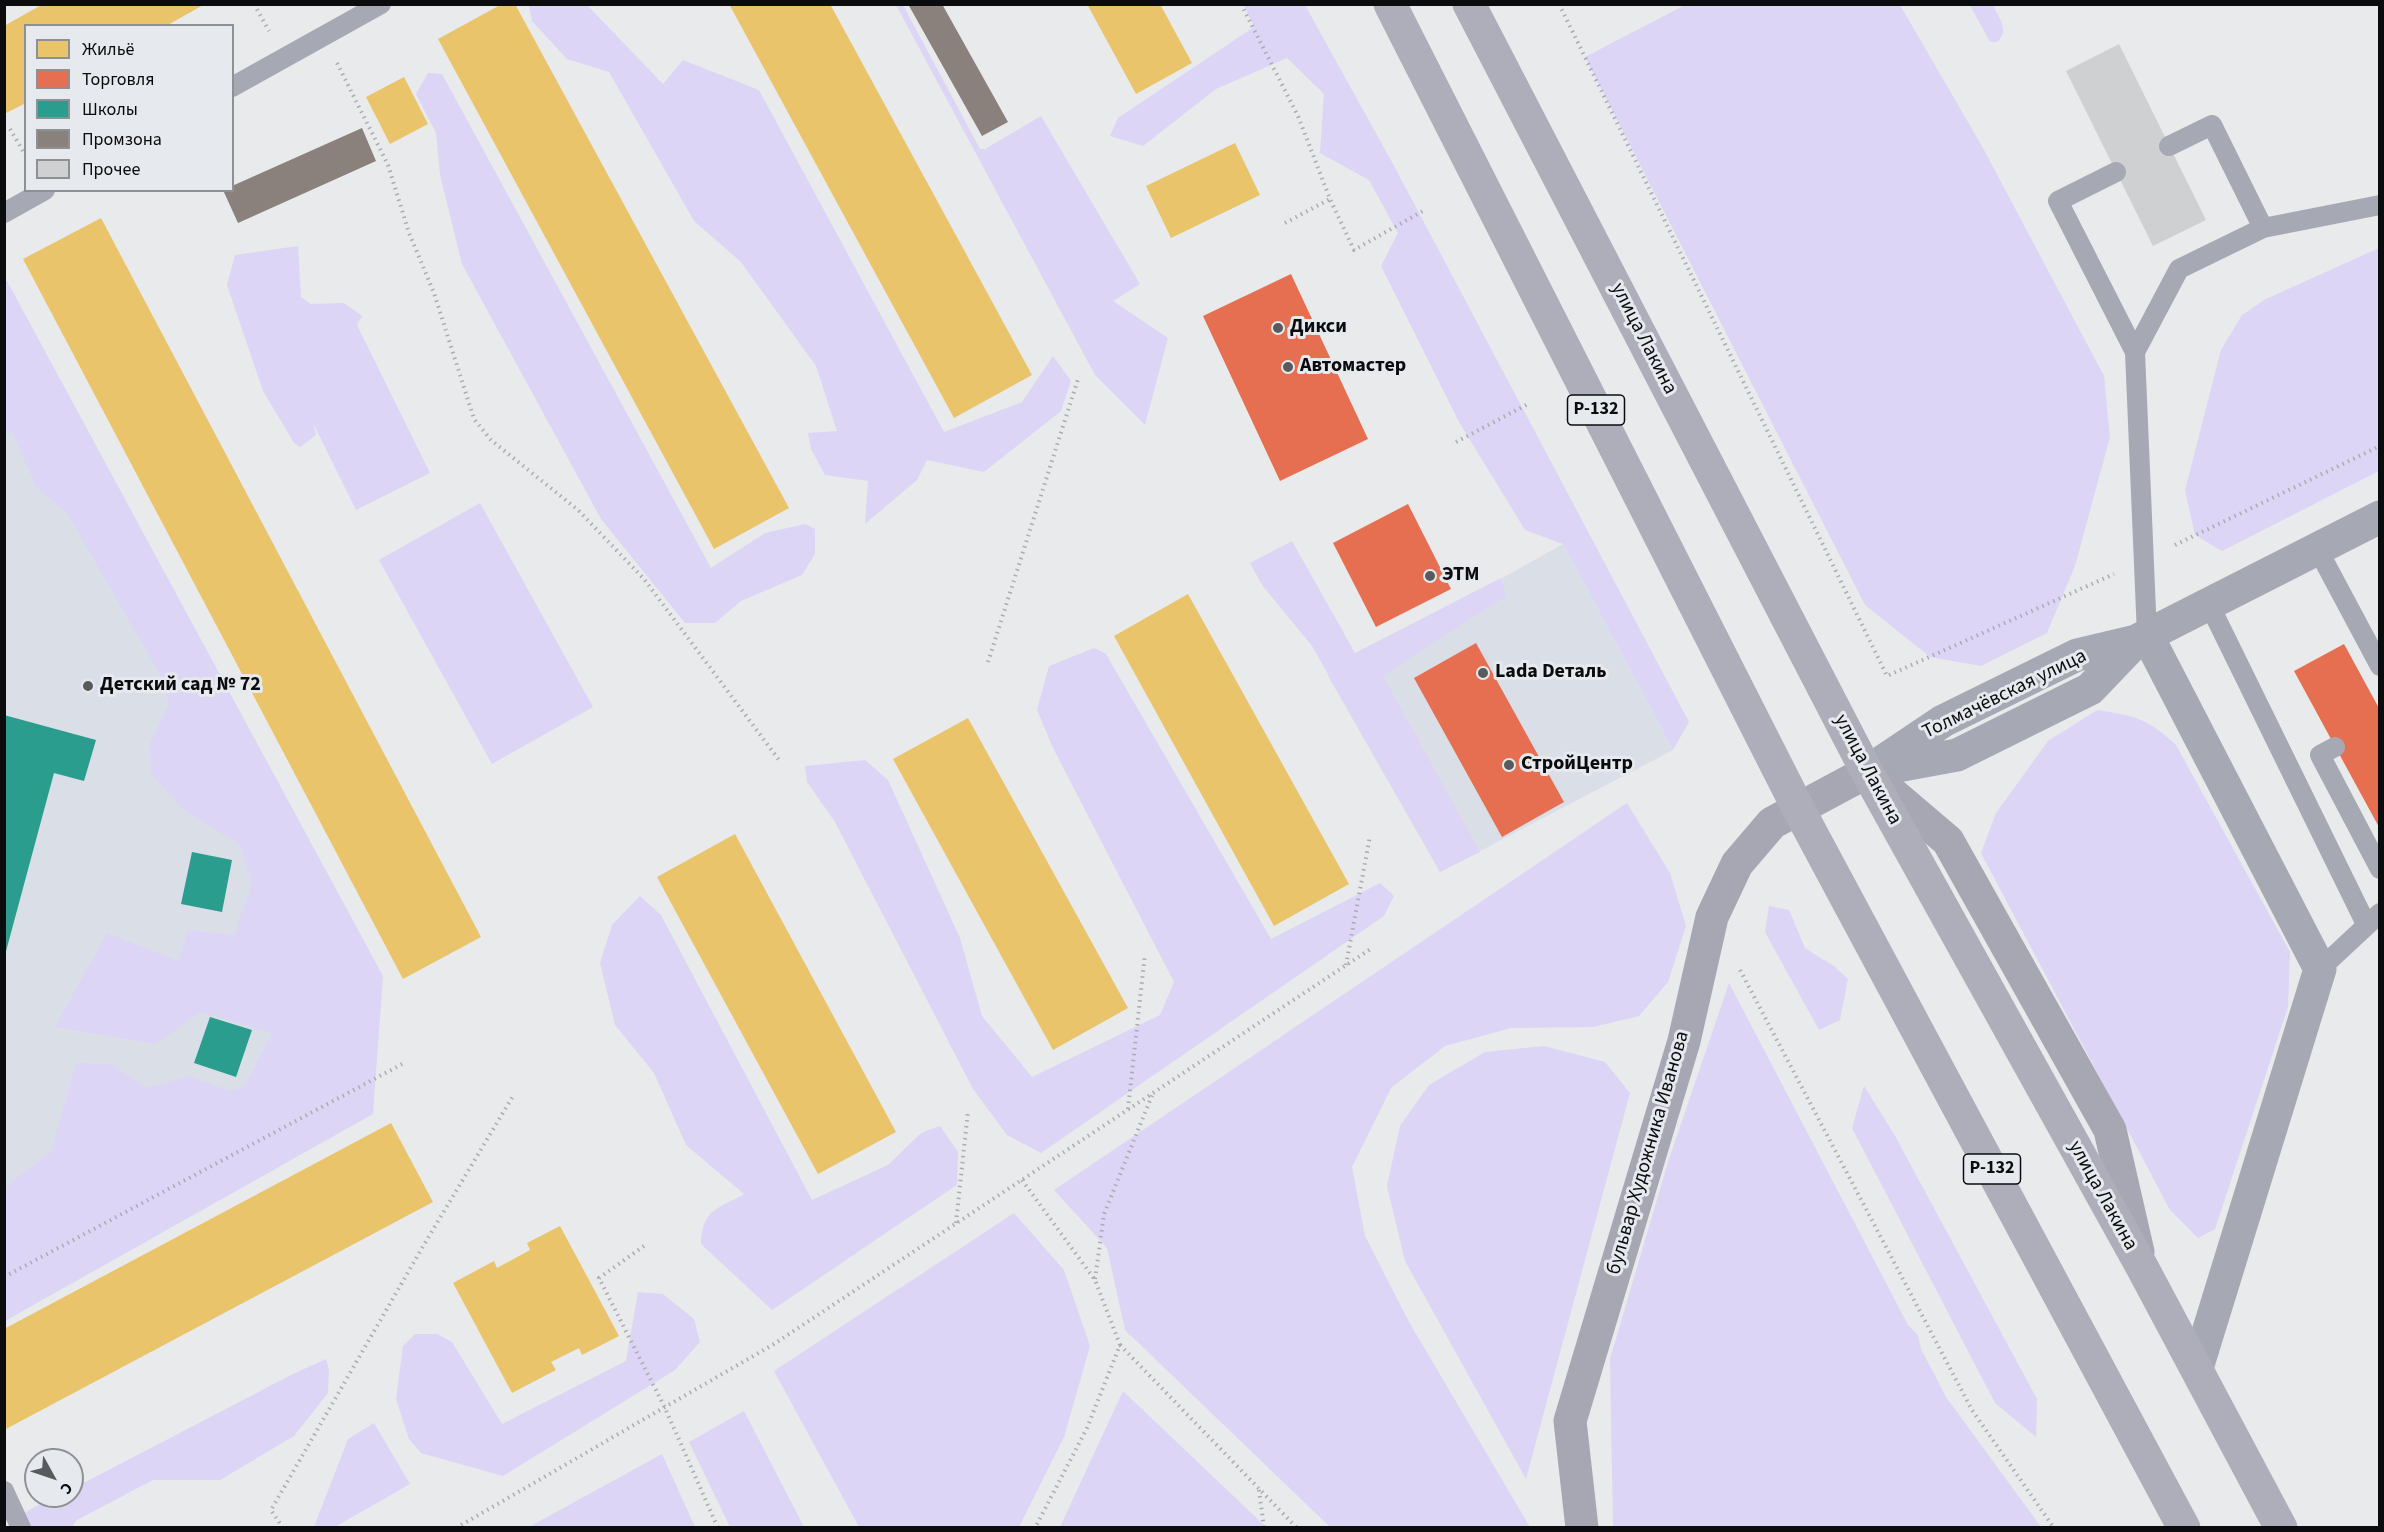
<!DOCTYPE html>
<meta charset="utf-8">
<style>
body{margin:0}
#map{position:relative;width:2384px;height:1532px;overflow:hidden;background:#e8eaec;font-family:"Source Sans 3",sans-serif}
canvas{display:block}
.frame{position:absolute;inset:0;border:6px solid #0b0c0d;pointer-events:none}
.legend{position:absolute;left:24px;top:24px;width:210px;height:168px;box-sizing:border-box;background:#e6e9ee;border:2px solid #8e9194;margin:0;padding:8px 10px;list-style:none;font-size:18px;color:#0b0c0d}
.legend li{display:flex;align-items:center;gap:12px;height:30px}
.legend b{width:30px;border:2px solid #8e9194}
.north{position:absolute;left:24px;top:1448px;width:60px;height:60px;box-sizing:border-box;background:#e6e9ee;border:2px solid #8e9194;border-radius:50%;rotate:130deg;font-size:16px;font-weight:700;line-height:24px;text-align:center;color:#0b0c0d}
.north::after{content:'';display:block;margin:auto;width:21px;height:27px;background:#585a5b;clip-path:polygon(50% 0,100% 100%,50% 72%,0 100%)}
</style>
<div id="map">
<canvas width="2384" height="1532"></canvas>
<div class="frame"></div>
<ul class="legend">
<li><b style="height:16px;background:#e9c46a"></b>Жильё</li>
<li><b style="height:16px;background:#e76f51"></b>Торговля</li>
<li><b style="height:16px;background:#2a9d8f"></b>Школы</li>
<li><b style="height:16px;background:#8a817c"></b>Промзона</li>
<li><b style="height:16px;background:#cfd0d2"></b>Прочее</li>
</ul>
<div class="north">С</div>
</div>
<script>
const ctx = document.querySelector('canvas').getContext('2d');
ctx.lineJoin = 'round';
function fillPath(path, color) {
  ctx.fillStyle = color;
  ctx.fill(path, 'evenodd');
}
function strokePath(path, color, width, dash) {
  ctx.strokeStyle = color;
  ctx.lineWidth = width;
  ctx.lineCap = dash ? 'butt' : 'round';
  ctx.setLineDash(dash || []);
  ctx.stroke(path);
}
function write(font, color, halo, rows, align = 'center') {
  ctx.font = font + ' "Source Sans 3",sans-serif';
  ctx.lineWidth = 6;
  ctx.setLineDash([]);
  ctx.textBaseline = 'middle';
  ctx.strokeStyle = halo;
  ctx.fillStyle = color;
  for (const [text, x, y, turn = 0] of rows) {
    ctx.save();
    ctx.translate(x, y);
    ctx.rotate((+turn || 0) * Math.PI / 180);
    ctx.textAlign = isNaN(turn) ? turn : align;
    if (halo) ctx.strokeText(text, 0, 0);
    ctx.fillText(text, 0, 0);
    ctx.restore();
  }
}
fillPath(new Path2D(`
 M4,370L339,1002L314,1080L4,1231Z
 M1563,544L1673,750L1440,872L1328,676Z`), '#dadee6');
fillPath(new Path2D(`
 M529,5H587L663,84L683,60L759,90L944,432L1022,402L1053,356L1071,381L1061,411L984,472L927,460L917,480L865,524L868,481L825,475L811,449L808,433L837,431L816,366L741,262L694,221L609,72L567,59L532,21Z
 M896,5H903L980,149H985L1041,116L1140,284L1113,301L1168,338L1145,425L1095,375Z
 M1244,5H1305L1393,164L1689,722L1673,750L1563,544L1525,530L1459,422L1381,266L1398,233L1369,180L1320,153L1324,94L1287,58L1216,89L1143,146L1110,136L1118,118L1254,27Z
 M1685,5H1900L1983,148L2104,376L2110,437L2075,566L2047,633L1981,666L1930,657L1865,605L1585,57Z
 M1970,5H1993C1999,18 2010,31 1997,42H1990Z
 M428,73L442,74L711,568L765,533L805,524L815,529V554L802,575L741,601L715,623H685L601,519L462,264L440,175L436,133L416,94Z
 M298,246L301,297L311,304L344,303L362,316L357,325L430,473L356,510L313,423L316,435L300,447L294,443L263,391L227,285L235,255Z
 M2379,248V471L2222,551L2195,535L2185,490L2221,350L2242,315L2266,299Z
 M5,281H7L383,976L373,1114L5,1321V1187L51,1152L76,1063L111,1064L147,1088L190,1076L230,1091L245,1086L272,1033L201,1012L155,1044L55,1027L107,933L178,961L188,930L234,935L252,883L239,844L184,810L151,774L150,743L169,704L161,676L67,513L37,488L13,434L5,431Z
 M480,503L593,707L492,764L379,560Z
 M1292,541L1355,653L1501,578L1506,596L1383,676L1480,852L1440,872L1312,646L1262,585L1250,563Z
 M1094,648L1106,654L1271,939L1380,883L1394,896L1384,916L1041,1153L1007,1135L973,1089L835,822L807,782L805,766L865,760L888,780L960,938L982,1016L1032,1077L1160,1015L1174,982L1053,748L1037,710L1049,666Z
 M2097,710C2134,716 2148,718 2176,745L2290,952L2288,1007L2215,1229L2198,1238L2170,1210L1981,853L1996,813L2048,741Z
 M1627,803L1670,873L1686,926L1668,982L1639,1016L1593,1027L1511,1028L1445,1046L1391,1088L1352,1167L1365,1236L1409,1322L1530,1527H1330L1125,1330L1107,1248L1054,1190Z
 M640,896L661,915L812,1200L888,1165L921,1133L940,1126L958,1152L957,1185L772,1310L701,1244C702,1208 719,1209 744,1194L686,1145L654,1073L615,1025L600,963L612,925Z
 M1769,906L1789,910L1805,948L1835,967L1848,979L1840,1020L1819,1030L1765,932Z
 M1729,983L1908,1325L1918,1335L1921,1349L1946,1397L2041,1527H1613L1610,1359L1668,1162Z
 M1544,1046L1605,1062L1630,1093L1526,1479L1405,1261L1387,1186L1400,1126L1429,1085L1485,1052Z
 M1864,1086L1894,1134L2037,1399L2036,1437L1995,1403L1852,1128Z
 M1014,1213L1064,1270L1090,1346L1064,1437L1019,1527H859L774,1371Z
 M638,1292L663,1294L694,1319L700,1342L675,1370L503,1476L421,1453L409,1439L396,1399L403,1346L415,1334H437L452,1342L502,1424L626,1361Z
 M326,1359L329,1369L328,1393L294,1436L220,1480H153L77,1520L72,1527L7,1528C21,1512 51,1496 72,1496V1489L293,1374Z
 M1123,1391L1266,1527H1060Z
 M744,1411L804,1527H730L689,1442Z
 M374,1423L410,1484L335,1527H314L348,1439Z
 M662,1454L695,1527H529Z`), '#ddd5f5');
fillPath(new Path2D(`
 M43,4H205L166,26H26V103L4,114V26Z
 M502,4H515L789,508L714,549L438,39Z
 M729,4H830L1032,375L954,418Z
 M1087,4H1160L1192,63L1136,94Z
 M404,77L428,124L390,144L366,97Z
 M1235,143L1260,195L1171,238L1146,186Z
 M101,218L481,937L403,979L23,259Z
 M1188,594L1349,884L1274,926L1114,636Z
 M968,718L1128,1008L1053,1050L893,759Z
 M735,834L896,1132L818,1174L657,877Z
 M391,1123L433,1202L4,1430V1329Z
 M560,1226L619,1336L582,1355L579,1348L551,1362L556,1370L512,1393L453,1283L494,1261L497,1268L530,1250L527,1243Z`), '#e9c46a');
fillPath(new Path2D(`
 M1291,274L1368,439L1280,481L1203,316Z
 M1408,504L1451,589L1376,627L1333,543Z
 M1476,643L1564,802L1502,837L1414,678Z
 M2344,644L2380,710V829L2294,671Z`), '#e76f51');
fillPath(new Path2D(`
 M4,715L96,740L84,781L54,773L5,955Z
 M192,852L232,860L222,912L181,904Z
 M210,1017L252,1030L236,1077L194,1063Z`), '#2a9d8f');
fillPath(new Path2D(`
 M908,4H942L1008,122L982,136Z
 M362,128L376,161L238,223L223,190H232V186Z`), '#8a817c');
fillPath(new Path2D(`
 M2119,44L2206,220L2153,246L2066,71Z`), '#cfd0d2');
strokePath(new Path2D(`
 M254,4L269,31
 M1241,4L1298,116L1330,199L1354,250L1423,211
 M1559,4L1887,676L2114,574
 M337,63L388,165L409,233L434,293L474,419L491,440L578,510L644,579L779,760
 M10,129L26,156
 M1285,223L1330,199
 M1456,442L1530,403
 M2175,545L2380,446
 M988,662L1079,376
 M1346,965L1370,836
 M1740,970L1972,1410L2054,1528
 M1128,1109L1145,954
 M1022,1180L1095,1280L1120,1345L1087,1428L1035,1528
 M956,1223L968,1111
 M644,1246L599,1278L665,1408L718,1528
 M4,1277L406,1062
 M1095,1279L1104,1214L1153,1093
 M1120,1345L1297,1528
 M1259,1490L1264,1528
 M283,1528L271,1510L422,1248L513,1096
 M456,1528L774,1344L1372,948`), '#abacb2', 4, [1.5, 4.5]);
strokePath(new Path2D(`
 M232,87L381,4
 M2116,172L2058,201L2135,352L2147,635
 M4,213L45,190
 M2263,228L2380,205
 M2135,352L2179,269L2263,228L2212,125L2169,146
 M2317,548L2380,666
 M2209,604L2366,924
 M2335,747L2320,755L2380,869
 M2320,969L2380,913
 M4,1491L21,1528`), '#a6a8b3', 20);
strokePath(new Path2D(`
 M2147,635L2320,969L2197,1368
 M1881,769L1957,755L2090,689L2136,641
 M1867,772L1943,721L2077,655L2136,641L2380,517`), '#a6a8b3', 33);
strokePath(new Path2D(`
 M1582,1528L1570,1421L1684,1041L1712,917L1737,864L1772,823L1867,772L1948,841L2110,1130L2138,1252`), '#a6a7b2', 33);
strokePath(new Path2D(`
 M1390,4L1799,810L2184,1528
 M1469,4L1867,772L2142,1267L2281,1528`), '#adaeb9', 33);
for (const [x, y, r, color] of [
 [1278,328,6,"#585a5b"],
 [1288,367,6,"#585a5b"],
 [1430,576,6,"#585a5b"],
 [1483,673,6,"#585a5b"],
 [88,686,6,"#585a5b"],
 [1509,765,6,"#585a5b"]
]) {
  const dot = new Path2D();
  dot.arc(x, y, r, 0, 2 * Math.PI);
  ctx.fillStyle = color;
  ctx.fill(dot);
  strokePath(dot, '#e6e9ee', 2);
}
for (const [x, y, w] of [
 [1596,410,57],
 [1992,1169,57]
]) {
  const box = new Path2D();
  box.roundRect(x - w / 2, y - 15, w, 30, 4.5);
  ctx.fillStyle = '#e6e9ee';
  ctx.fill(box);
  strokePath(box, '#0b0c0d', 1.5);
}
write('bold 18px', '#0b0c0d', null, [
 ["Р-132",1596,410],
 ["Р-132",1992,1169]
]);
write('bold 20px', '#0b0c0d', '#e6e9ee', [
 ["Дикси",1290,328],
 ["Автомастер",1300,367],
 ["ЭТМ",1442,576],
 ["Lada Dеталь",1495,673],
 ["Детский сад № 72",100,686],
 ["СтройЦентр",1521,765]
], 'left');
write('20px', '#0b0c0d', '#e6e9ee', [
 ["улица Лакина",1643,339,63],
 ["Толмачёвская улица",2005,695,-26],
 ["улица Лакина",1867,770,62],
 ["бульвар Художника Иванова",1649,1153,-74],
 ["улица Лакина",2102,1196,61]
]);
</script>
